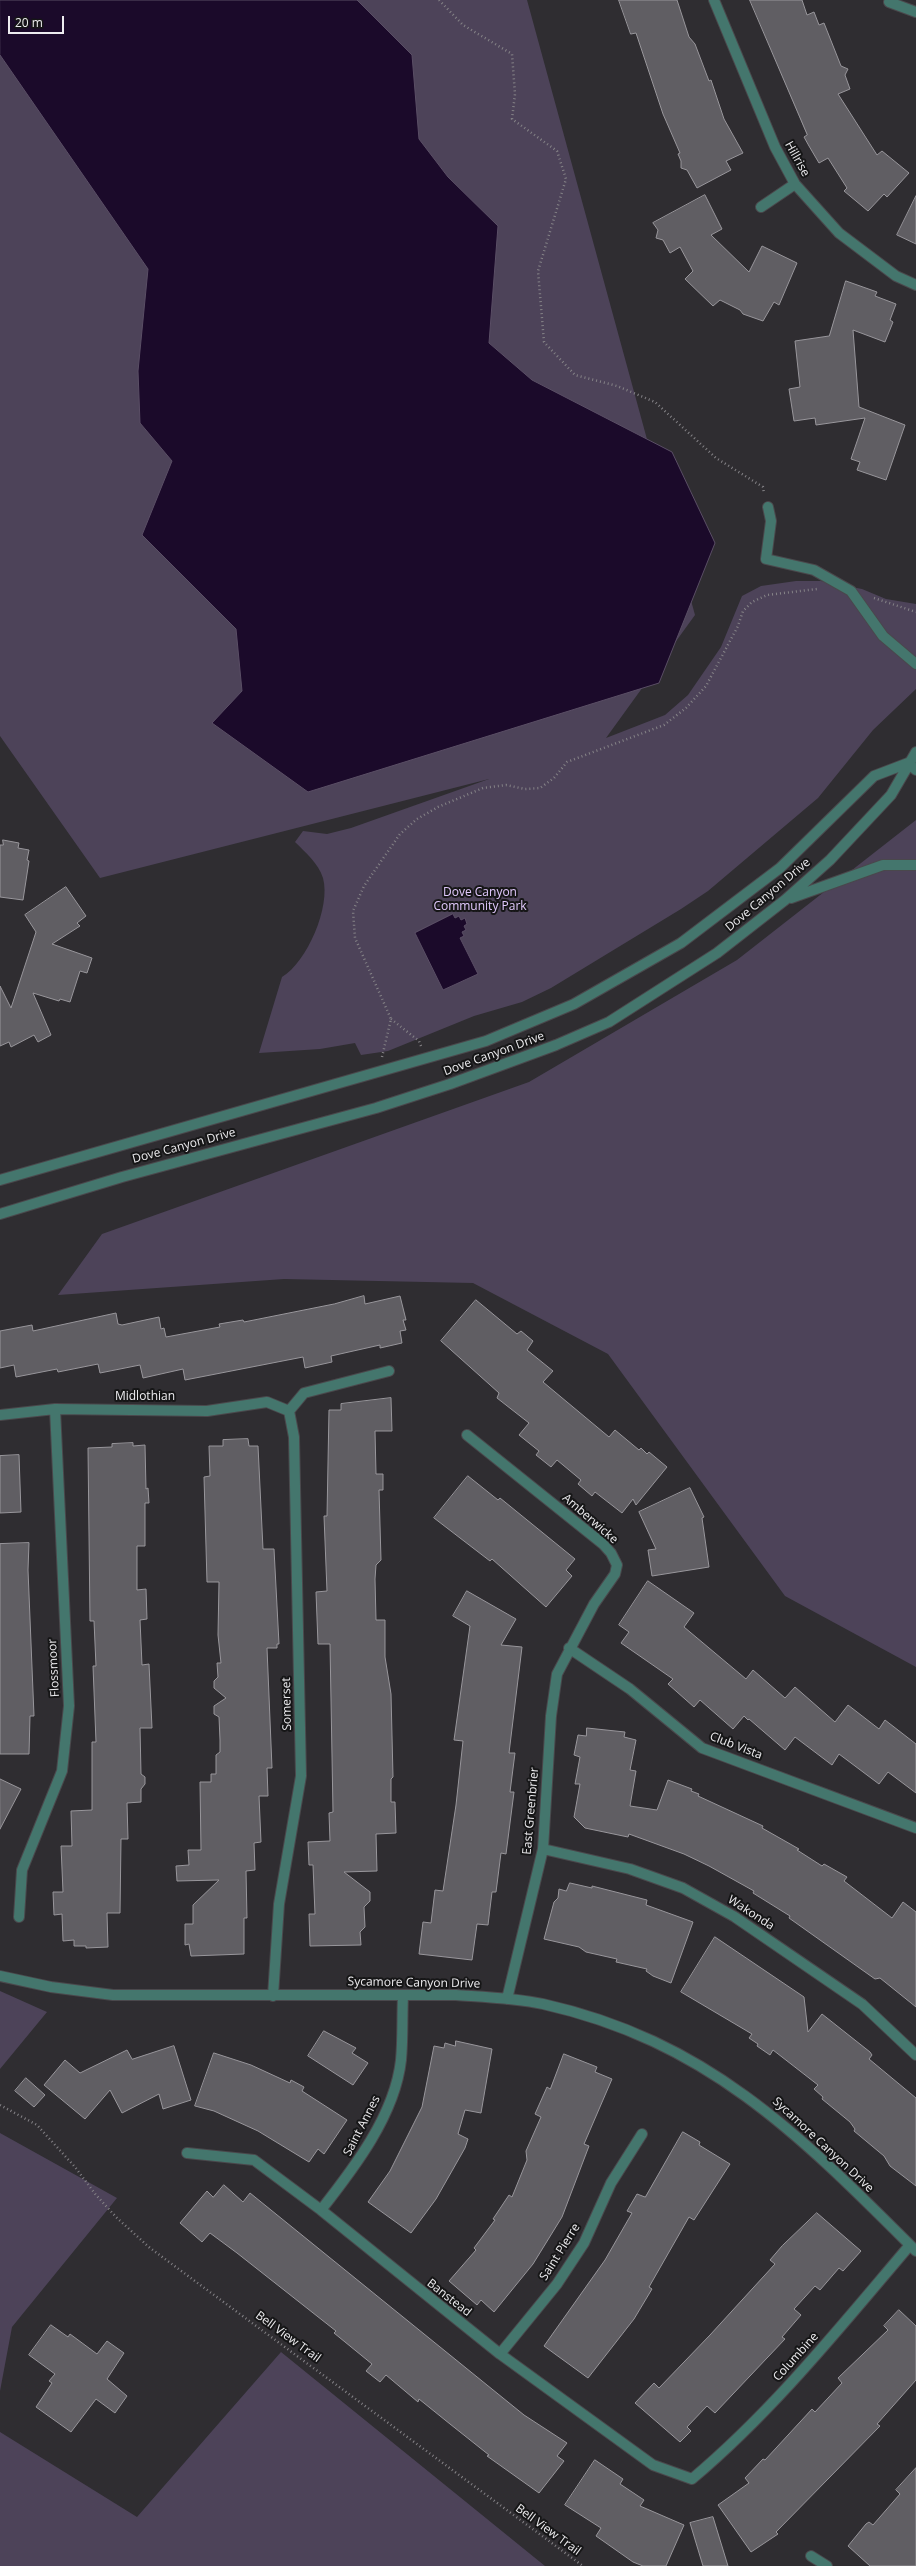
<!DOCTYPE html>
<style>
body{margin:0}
#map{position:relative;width:916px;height:2566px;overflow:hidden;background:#2f2d31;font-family:"Open Sans",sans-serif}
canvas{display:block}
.scale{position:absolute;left:8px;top:16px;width:56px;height:18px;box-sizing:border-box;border:2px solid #edecef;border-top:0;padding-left:5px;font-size:12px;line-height:14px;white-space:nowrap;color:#edecef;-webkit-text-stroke:3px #161617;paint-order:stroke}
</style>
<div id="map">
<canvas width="916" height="2566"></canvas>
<div class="scale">20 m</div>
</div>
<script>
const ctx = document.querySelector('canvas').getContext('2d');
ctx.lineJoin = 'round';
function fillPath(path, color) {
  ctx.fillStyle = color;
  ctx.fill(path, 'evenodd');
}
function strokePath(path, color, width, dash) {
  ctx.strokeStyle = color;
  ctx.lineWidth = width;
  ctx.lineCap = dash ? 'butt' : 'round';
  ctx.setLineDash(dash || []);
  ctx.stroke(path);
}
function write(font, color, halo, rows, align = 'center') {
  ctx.font = font + ' "Open Sans",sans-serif';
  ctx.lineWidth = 4;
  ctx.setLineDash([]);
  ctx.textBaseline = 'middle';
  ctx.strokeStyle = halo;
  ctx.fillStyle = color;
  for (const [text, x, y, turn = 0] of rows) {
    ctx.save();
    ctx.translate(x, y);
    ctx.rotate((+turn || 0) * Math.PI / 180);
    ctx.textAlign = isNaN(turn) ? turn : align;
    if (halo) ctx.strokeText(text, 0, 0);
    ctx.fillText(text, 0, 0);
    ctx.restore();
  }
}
fillPath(new Path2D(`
 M0,0H527L695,615L606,738L665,715L688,695L721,647L742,596L761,586L796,581H821L862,589L886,599L916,604V689L873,730L818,798L708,891L681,909L551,988L522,1002L474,1016L388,1051L361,1055L355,1043L320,1049L259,1053L282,977C307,962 331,907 323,878C318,863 306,853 295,842L303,831L327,834L351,828L489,779L100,878L0,736Z
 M916,820V1667L785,1596L608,1354L473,1283L284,1279L58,1295L102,1234L529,1082L737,960Z
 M0,1991L47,2012L0,2069Z
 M0,2133L117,2198L12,2327L0,2391Z
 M281,2352L545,2566H0V2432L137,2517Z`), '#4d4359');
const water = new Path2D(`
 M0,0H357L412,55L419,139L448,177L498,226L489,343L532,380L672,452L715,543L659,683L308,792L212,723L242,691L236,629L142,535L172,461L140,423L138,371L148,269L0,55Z
 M453,914L455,918L459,916L461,920L465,918L467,924L464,926L466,930L462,932L464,936L460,938L478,974L443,990L415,933Z`);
fillPath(water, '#1b0a2a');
strokePath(water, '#5a4e65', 1);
const building = new Path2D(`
 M619,0H677L689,37L695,44L709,81L711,80L724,119L743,153L726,161L731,170L697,188L687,170L681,168V161L678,154L680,153L663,114L636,33L631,34Z
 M750,0H802L807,15L814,12L819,25L824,23L841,66L848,69L845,75L850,89L838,94L877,155L882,151L909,173L887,197L884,194L868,211L844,191L847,188L828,158L819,163L809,146L804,137L807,135Z
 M705,195L722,229L711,235L749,272L762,246L797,263L779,305L774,302L763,321L743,314L740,310L720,300L713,306L685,279L693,271L680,247L670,253L663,240L656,238L658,230L653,223Z
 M916,196V244L897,235Z
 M846,281L877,292L875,296L896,304L890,320L893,322L885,342L853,330L859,407L905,425L886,480L857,470L860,462L851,459L865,418L816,425L815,418L794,421L789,389L800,387L795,341L829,336Z
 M3,840L19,843L18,848L29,850L27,860L29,861L23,900L0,897V845H3Z
 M66,887L86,916L77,923L80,926L52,944L92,958L87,973L80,971L70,1002L60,999L59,1001L33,993L51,1035L38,1042L34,1035L11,1047L9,1042L0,1046V986L11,1008L36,932L25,915Z
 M364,1296L365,1304L400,1296L406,1320H403L406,1330L400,1331L402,1343L380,1348V1345L331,1356L332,1362L305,1368L303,1357L185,1380L183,1369L143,1378L140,1365L100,1373L98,1364L58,1372L57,1369L16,1377L14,1365L0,1368V1331L32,1325L33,1331L116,1313L118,1324L122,1325L159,1317L161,1329L164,1328L166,1337L220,1327L219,1324L243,1320L244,1322L334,1304Z
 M476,1300L517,1334L521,1331L533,1341L527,1350L553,1371L543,1382L609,1437L615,1430L639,1450L641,1448L647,1454L649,1452L667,1467L636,1505L633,1499L622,1513L595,1492L592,1496L578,1484L581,1480L557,1460L551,1467L536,1455L539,1451L519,1435L529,1423L497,1398L499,1393L441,1341Z
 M391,1398L392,1431H375L376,1474H383V1490H379L381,1560L376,1565L375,1579L376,1620H385V1657L391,1694L393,1777L391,1779V1802H395L396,1833L376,1834L377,1871L344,1872L370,1892V1901L364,1907L365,1927L360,1932L361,1945L310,1946L309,1914H315L313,1865H309L308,1842L330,1841L329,1813L333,1812L330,1644H318L316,1592L327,1591L324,1516H327L329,1410H341V1404Z
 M248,1439L249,1446H258L263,1549H274L279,1644H277V1648H267L272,1768H267L268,1796H259L261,1842L254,1843L255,1870L246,1871L247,1918H244V1954L191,1956L189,1944L185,1945V1924H193V1905L219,1880L177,1881L176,1866L189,1865L188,1850H201L200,1782H211V1774H216V1755L220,1752V1740L219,1717L214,1714V1706L226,1698L214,1688V1681L218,1677L217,1663H221L218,1635L219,1582H207L204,1477L210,1476L209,1446H223V1440Z
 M133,1443V1446L145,1445L146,1489L148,1488L149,1503H145V1546H137V1590L146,1589L147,1619L140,1620L142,1665L149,1664L152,1728H140L141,1774L145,1777V1784L141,1789V1802L127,1803L128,1839H121L120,1913H107L108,1947L86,1948V1946H74V1940L63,1941L62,1914L54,1915L53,1892H63L61,1846H72L71,1811L92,1810V1742H96L93,1666H96L94,1621H90L88,1448L112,1447V1444Z
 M19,1455L21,1512L0,1513V1456Z
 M468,1476L498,1500L500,1498L575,1559L566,1570L572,1576L546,1607L492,1559L490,1561L434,1518Z
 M690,1488L704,1517L702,1518L709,1567L652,1576L648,1550L656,1549L639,1512Z
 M29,1543L28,1570L34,1716H30L29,1754H0V1544Z
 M648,1581L694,1613L684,1627L746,1679L753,1670L785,1698L795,1687L835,1722L848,1705L879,1729L885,1720L916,1744V1793L888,1772L879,1784L839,1754L832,1765L795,1737L785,1750L749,1719L748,1720L744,1716L733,1729L700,1700L694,1707L668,1684L673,1679L621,1643L629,1632L619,1625Z
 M467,1591L516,1619L501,1645L522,1647L509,1753H515L510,1792H514L506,1854L501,1853L496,1892H492L488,1925L477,1924L472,1960L419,1954L423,1922L431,1923L435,1890L443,1891L456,1805L463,1741L454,1740L470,1626L453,1616Z
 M587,1728L625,1732L624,1737L636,1740L630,1770L636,1771L630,1806L657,1810L668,1780L692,1789L691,1791L699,1794L698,1796L763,1826L762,1828L799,1849L797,1850L822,1866L824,1864L847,1877L844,1881L892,1918L903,1902L916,1912V2007L880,1978L875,1979L789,1918L790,1916L753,1893L754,1891L709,1866L684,1854L629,1834L628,1837L585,1828L574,1817L580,1784H575L580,1757L574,1755L578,1735L586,1736Z
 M0,1779L21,1789L0,1829Z
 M570,1883L592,1888V1886L647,1900L646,1905L693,1922L671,1983L653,1976L646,1971L647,1969L616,1962L617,1959L586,1952L579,1947L544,1939L554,1902L558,1898L559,1889L566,1891Z
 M715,1937L804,1997L808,2032L822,2014L870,2052L872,2055L869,2059L916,2098V2186L890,2166L884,2156L854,2131L855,2129L850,2122L822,2099L823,2097L814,2089L818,2085L773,2050L770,2055L757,2046L758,2044L749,2038L752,2034L681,1992Z
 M324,2031L356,2048L352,2053L368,2063L353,2085L308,2056Z
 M456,2041L492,2049L481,2113L465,2110L458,2134L468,2139L465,2148L436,2199L411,2233L368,2202L390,2171L422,2107L434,2046L444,2048L445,2043L455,2046Z
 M174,2046L191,2100L163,2109L159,2094L122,2113L110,2090L85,2119L44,2085L65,2060L80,2073L127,2050L132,2059Z
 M214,2053L251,2065L290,2083L291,2080L304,2087L302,2091L347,2120L324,2154L318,2149L309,2162L258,2131L214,2111L195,2106Z
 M564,2054L597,2067L595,2072L612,2079L584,2144L589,2146L562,2217L533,2264L494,2312L481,2300L477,2305L449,2281L476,2250L474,2248L495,2220L493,2219L509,2195L512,2197L527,2160L526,2151L541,2117L535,2114L547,2087L550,2089Z
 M26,2078L45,2095L34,2107L15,2091Z
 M683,2132L700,2142L699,2145L730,2164L694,2220L689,2217L649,2287L652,2289L634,2319L588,2378L544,2346L605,2260L632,2213L627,2211L637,2194L645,2197Z
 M224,2185L243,2202L250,2193L524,2415L567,2443L557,2456L564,2461L539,2493L487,2456L489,2455L450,2424L419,2399L418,2402L386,2375L380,2382L366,2371L372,2364L334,2333L336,2331L237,2253L210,2233L202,2242L180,2223L207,2191L213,2197Z
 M817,2213L861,2251L843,2271L839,2268L820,2290L815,2286L794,2309L801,2315L782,2337L785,2339L715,2413L707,2406L687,2427L691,2431L680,2442L635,2403L654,2383L659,2388L710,2335L775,2264L770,2260L782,2246Z
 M899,2310L916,2326V2380L877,2424L880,2426L776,2532L778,2534L751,2552L718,2505L749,2483L745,2478L763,2459L765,2460L812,2409L815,2412L842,2383L838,2378L888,2330L884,2326Z
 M51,2325L68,2337L70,2334L97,2354L107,2341L124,2353L107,2379L127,2396L115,2413L96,2399L71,2432L36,2407L52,2383L49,2381L55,2374L29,2355Z
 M595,2460L623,2479L620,2484L644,2500L640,2506L684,2525L666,2566H643L633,2562L596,2536L601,2528L565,2505Z
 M916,2468V2566H870L848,2546L866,2524L869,2522L873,2525L900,2494L896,2490Z
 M713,2517L728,2566H703L690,2523Z`);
fillPath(building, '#605e63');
strokePath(building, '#98969b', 1);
const minor = new Path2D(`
 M714,0L775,147L795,184L839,233L896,276L916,285
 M889,2L916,12
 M761,207L795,184
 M768,507L771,521L766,559L814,570L851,591L883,636L916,664
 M908,763L916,770
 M791,898L883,865H916
 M0,1180L486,1041L574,1004L681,943L780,868L874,776L908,763
 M0,1214L122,1177L376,1108L450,1084L556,1045L609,1022L717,953L785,900L830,860L891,795L916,752
 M289,1411L304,1393L389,1371
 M0,1415L55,1409L207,1411L267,1402L289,1411
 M467,1435L603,1544L611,1553L617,1565L615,1574L594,1604L557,1674L551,1716L543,1849L507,1999
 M569,1648L630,1689L702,1748L916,1828
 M543,1849L630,1869L683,1888L735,1917L862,2004L916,2055
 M19,1917L22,1870L62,1771L69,1706L55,1409
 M0,1976L51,1987L113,1995H456C485,1997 515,1998 543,2004C708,2041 801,2136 916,2251
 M273,1996L279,1904L301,1776L294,1437L289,1411
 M187,2153L254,2160L321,2210L500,2354L653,2465L692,2479C774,2410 841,2326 910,2245
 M321,2210C354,2168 395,2115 401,2060C403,2039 402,2017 403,1995
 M500,2354L557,2284L584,2243L611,2183L642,2134
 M811,2556L827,2566`);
strokePath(minor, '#4a484c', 12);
strokePath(new Path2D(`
 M439,0L463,25L512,54L515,94L512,119L557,151L566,179L538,271L544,342L575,375L617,386L655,402L716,458L763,487L764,494
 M874,598L916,612
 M391,1019L419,1041L421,1046
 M382,1057L391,1019L355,938L353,911L364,886L400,834L417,819L438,807L483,788L506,785L525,789L540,788L554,778L567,762L664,725L686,708L706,686L738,626L743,611L752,602L767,595L817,589
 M0,2105L37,2125L75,2167L96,2195L117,2218L150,2248L583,2566`), '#858387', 2.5, [1, 3]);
strokePath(minor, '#44766d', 10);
write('12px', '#edecef', '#161617', [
 ["Hillrise",797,159,61],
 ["Dove Canyon Drive",768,895,-40],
 ["Dove Canyon Drive",494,1054,-20],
 ["Dove Canyon Drive",184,1146,-15],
 ["Midlothian",145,1397],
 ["Amberwicke",590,1519,41],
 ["Flossmoor",54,1668,-93],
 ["Somerset",287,1704,-91],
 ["Club Vista",736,1746,21],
 ["East Greenbrier",531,1811,-85],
 ["Wakonda",751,1913,33],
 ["Sycamore Canyon Drive",414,1983,1],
 ["Saint Annes",362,2126,-63],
 ["Sycamore Canyon Drive",823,2145,43],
 ["Saint Pierre",560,2252,-58],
 ["Banstead",449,2298,38],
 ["Bell View Trail",288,2337,36],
 ["Columbine",796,2357,-48],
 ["Bell View Trail",548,2530,36]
]);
write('12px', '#e0c8fc', '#161617', [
 ["Dove Canyon",480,893],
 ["Community Park",480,907]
]);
</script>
